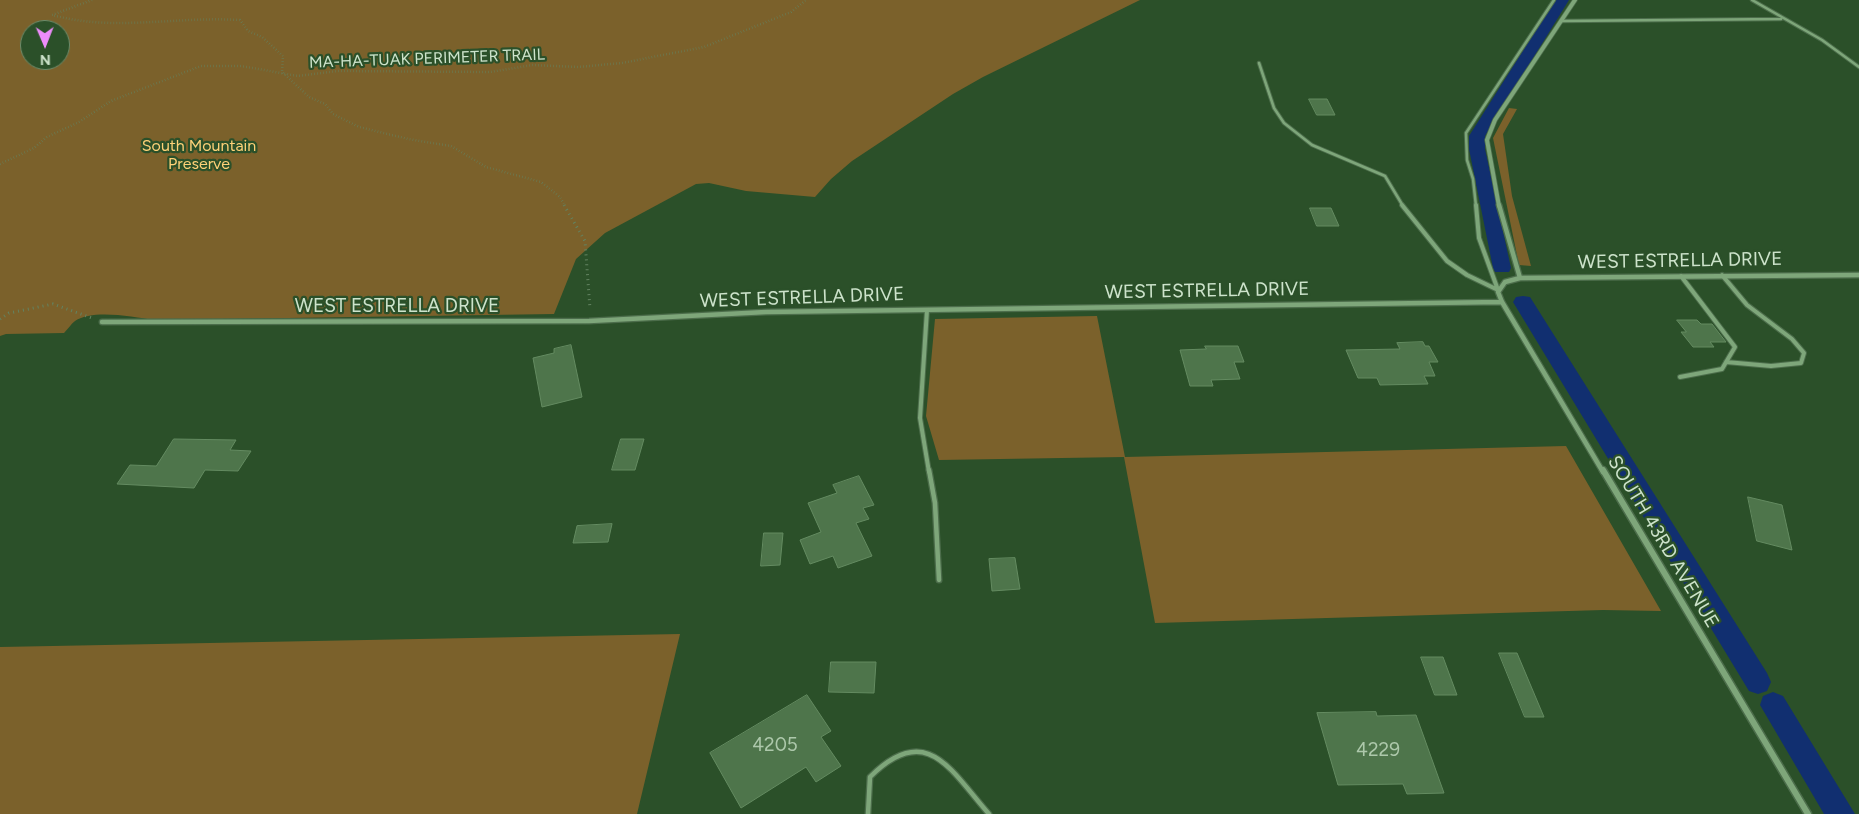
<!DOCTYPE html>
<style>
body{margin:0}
#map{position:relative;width:1859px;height:814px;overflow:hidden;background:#2b5029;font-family:Figtree,sans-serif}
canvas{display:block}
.north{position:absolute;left:20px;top:20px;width:50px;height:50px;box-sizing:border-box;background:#2b5029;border:1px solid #6c8b6a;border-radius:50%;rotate:179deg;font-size:14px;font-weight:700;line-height:20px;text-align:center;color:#cde3cb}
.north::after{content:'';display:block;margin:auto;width:18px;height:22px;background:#ed8cfa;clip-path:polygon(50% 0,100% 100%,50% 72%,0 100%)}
</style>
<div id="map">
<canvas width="1859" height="814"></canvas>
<div class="north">N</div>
</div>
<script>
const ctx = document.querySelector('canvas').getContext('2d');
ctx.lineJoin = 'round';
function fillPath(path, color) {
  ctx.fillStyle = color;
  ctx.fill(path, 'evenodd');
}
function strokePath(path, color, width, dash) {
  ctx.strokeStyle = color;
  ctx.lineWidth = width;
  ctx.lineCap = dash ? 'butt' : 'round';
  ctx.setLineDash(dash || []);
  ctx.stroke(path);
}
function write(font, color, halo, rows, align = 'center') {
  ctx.font = font + ' Figtree,sans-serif';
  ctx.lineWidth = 4.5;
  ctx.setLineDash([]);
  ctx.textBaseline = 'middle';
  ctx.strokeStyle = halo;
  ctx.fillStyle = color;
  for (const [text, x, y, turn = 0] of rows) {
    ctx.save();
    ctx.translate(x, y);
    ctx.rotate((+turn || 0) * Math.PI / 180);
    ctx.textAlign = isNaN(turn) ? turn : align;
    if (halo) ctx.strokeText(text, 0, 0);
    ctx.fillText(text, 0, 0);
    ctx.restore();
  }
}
fillPath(new Path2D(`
 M0,0H1140L983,77L953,94L852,161L831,179L815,197L746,191L709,183L696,184L605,233L576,259L554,314L154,320C133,317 93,309 75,321C71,324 68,329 64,333L6,334L0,336ZM30,30H60V60H30Z
 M1509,108L1517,109L1503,134L1512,196L1531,266L1519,265L1493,138Z
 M1097,316L1125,457L1566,446L1661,611L1603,610L1155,623L1124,457L939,460L926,416L935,319Z
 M680,634L637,814H0V647Z`), '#7b612b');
fillPath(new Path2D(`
 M1555,0H1569L1485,136V149L1511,268L1509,272H1495L1493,268L1469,149V136Z
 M1523,296L1530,297L1767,673L1771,682L1767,691L1758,694L1749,691L1513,302L1516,297Z
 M1773,692L1783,696L1855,814H1824L1760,705L1763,696Z`), '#112f70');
const building = new Path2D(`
 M1309,99H1327L1335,115H1317Z
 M1310,208H1331L1339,226H1317Z
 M1677,320H1697L1701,324H1712L1726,342H1710L1714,347H1693L1681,332H1686Z
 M1423,342L1425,346H1429L1438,362H1429L1435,376H1424L1428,384L1380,385L1377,378H1358L1346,350L1400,349L1397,343Z
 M571,345L582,397L542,407L533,358L554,353V349Z
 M1205,346H1238L1244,362H1234L1240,379L1211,380L1213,386H1190L1180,350L1206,349Z
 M174,439L236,440L230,450L251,451L238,471L205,470L194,488L117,484L130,465L156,466Z
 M621,439H644L635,470H612Z
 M859,476L874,505L863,508L869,519L856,523L872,556L838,568L833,556L810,564L800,540L821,532L808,503L837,493L833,485Z
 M1748,497L1782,505L1792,550L1757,541Z
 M612,524L608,542L573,543L577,526Z
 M764,533H783L780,565L761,566Z
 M1015,558L1020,589L992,591L989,559Z
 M1499,653H1517L1544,717H1525Z
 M1421,657H1443L1457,695H1435Z
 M831,662H876L874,693L829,692Z
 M807,695L831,731L821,737L841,766L816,782L806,767L741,808L710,753Z
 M1376,712L1377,716L1416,715L1444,793L1407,794L1403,784L1338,785L1317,713Z`);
fillPath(building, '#4e754b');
strokePath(building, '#648b61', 1);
const serviceFar2 = new Path2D(`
 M1752,0L1822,40L1859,67
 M1561,21L1781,19
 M1259,63L1274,108L1284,123L1312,145L1385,176L1403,206
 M1476,206L1473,179L1467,160L1466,133L1554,0`);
const serviceFar1 = new Path2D(`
 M1402,205L1447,261L1467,275L1498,290
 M1476,205L1479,238L1498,290
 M1722,275L1747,305L1792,339L1804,353L1801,363L1771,366L1726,362
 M927,310L920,418L929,472
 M1680,377L1722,369L1735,347L1681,276`);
const service = new Path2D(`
 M929,470L935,503L939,580
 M868,814L870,777C927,720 951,771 989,814`);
const minorFar2 = new Path2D(`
 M1499,206L1487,140L1495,120L1575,0`);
const minorFar1 = new Path2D(`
 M1499,205L1520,278
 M102,322L589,321L766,312L1502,302
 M1603,472L1502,302L1498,292L1505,282L1520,278L1859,275`);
const minor = new Path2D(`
 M1603,470L1808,814`);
strokePath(serviceFar2, '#4c6d4b', 4.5);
strokePath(serviceFar1, '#4c6d4b', 6);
strokePath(service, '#4c6d4b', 7);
strokePath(minorFar2, '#4c6d4b', 5.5);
strokePath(minorFar1, '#4c6d4b', 7);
strokePath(minor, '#4c6d4b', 9);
strokePath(new Path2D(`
 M92,0L52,15C114,32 177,16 240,20L248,31L262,37L283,56L282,72L309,97L325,104L333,114L359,127L408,139L451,146L486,167L541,182L560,197L565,206
 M0,164L34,148L47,137L79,122L111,101L201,66H241L298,76L337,71L490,72L533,65L578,67L622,63L704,47L791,12L806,0`), '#638361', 2.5, [0.5, 2.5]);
strokePath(new Path2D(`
 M564,205L585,241L590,309
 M0,319L9,313L53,304L92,318`), '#638361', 3, [1, 4]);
strokePath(serviceFar2, '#7ea67a', 2.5);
strokePath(serviceFar1, '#7ea67a', 4);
strokePath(service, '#7ea67a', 4.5);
strokePath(minorFar2, '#7ea67a', 4);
strokePath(minorFar1, '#7ea67a', 4.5);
strokePath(minor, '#7ea67a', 6);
write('16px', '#cde3cb', '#2b5029', [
 ["MA-HA-TUAK PERIMETER TRAIL",427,59,-2]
]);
write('16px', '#fed178', '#2b5029', [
 ["South Mountain",199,146],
 ["Preserve",199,164]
]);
write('19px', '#cde3cb', '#2b5029', [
 ["WEST ESTRELLA DRIVE",1680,261,-1],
 ["WEST ESTRELLA DRIVE",1207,291,-1],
 ["WEST ESTRELLA DRIVE",802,298,-2],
 ["WEST ESTRELLA DRIVE",397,306],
 ["SOUTH 43RD AVENUE",1663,542,59]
]);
write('19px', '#adc8ab', null, [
 ["4205",775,745],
 ["4229",1378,750]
]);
</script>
